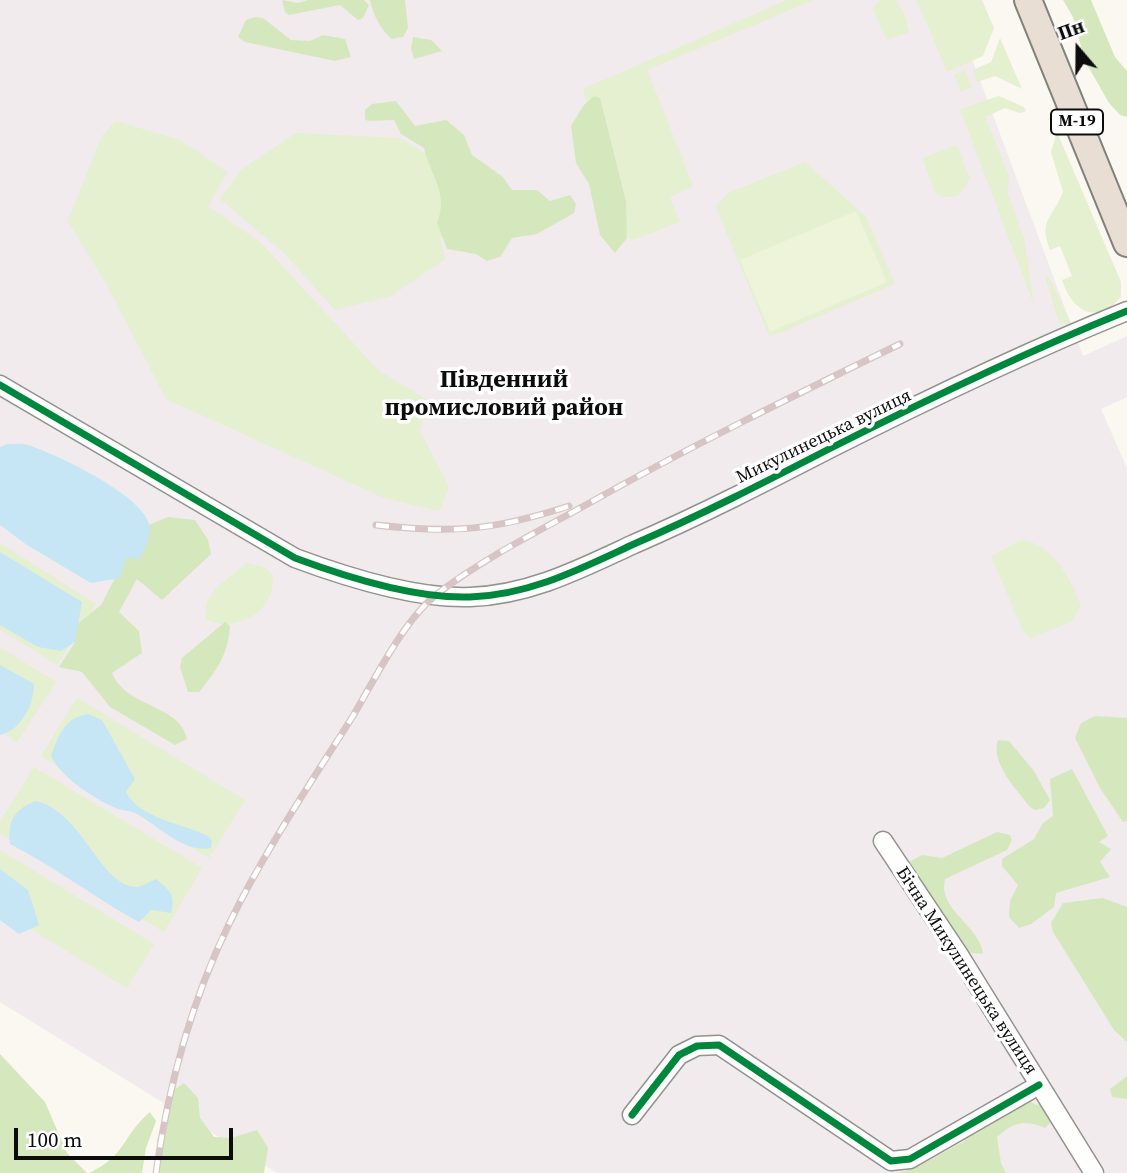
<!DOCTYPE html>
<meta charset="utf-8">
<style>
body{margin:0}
#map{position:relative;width:1127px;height:1173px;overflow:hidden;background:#faf8f0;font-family:"Source Serif 4",serif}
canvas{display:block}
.north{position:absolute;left:1043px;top:14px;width:70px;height:70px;-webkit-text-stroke:5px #fff;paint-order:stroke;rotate:340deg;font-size:19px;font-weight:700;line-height:28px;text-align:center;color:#0c0c0c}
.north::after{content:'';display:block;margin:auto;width:24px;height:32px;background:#0c0c0c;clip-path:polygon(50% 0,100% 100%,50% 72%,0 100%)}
.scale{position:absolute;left:14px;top:1128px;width:219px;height:32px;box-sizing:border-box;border:4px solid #0c0c0c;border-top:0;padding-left:9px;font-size:21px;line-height:24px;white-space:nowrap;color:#0c0c0c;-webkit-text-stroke:5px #fff;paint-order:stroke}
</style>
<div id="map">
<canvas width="1127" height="1173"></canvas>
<div class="north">Пн</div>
<div class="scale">100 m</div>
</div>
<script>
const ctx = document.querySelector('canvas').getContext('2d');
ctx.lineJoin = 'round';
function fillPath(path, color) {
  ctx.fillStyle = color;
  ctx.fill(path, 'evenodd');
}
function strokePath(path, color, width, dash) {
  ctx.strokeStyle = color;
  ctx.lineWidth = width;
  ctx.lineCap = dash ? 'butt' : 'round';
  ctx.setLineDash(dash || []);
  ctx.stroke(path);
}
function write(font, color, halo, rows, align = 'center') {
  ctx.font = font + ' "Source Serif 4",serif';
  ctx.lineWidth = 7;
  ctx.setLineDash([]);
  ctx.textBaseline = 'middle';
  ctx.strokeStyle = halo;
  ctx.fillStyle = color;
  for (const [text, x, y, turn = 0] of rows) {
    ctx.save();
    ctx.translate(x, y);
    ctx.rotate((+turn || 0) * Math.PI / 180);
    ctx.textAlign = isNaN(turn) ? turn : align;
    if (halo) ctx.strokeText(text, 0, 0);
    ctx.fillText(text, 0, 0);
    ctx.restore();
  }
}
fillPath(new Path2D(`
 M0,0H950L1083,356L1127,336V397L1101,409L1127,468V1173H277L0,1002Z`), '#f1ebed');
fillPath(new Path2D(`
 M787,0H814L647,70L693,186L670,197L680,222L630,241L583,89Z
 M880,0H896L905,16L909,32L887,40L873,9Z
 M917,0H982L994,28L983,56L947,72Z
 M1000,38L1022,89L995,76L977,82L973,70L991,62Z
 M965,70L972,87L961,92L954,75Z
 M999,96L1024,107L1026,111L1020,113L1005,108L985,117L1009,176L1008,194L1024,239L1034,305L960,109Z
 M116,121L180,140L227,172L208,206L261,243L378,370L429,401L420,431L449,487L439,511L384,498L166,399L107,285L68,221L102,136Z
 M1057,132L1121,282V297C1096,326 1072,311 1062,280L1072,276L1060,246L1050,250C1038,219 1053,218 1063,192L1051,152Z
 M296,133L400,138L442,164L461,226L440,238L445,259L391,296L335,310L285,254L220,199L241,170Z
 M957,145L970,179L958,196L943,197L935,193L923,158Z
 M805,162L866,217L895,284L770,337L716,207L728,193Z
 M1045,277H1049L1072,326L1059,322Z
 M1021,540C1052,543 1071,579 1081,606L1071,622L1031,638L1023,631L991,556Z
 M0,543L96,604L57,665L0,629Z
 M247,563L265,568L273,575C276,611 235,635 206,619C201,593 229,578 247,563Z
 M0,647L56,682L17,742L0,731Z
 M77,698L245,800L209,858L41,756Z
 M34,767L202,868L164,932L0,834V822Z
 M0,850L154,944L127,988L0,910Z`), '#e4f0d0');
fillPath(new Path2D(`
 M282,0L298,3L308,0H364L369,5L363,18L358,20L340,5L289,15L285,12Z
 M370,0H405L408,28L403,37L391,39C380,28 373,15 370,0Z
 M1063,0H1091L1115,57L1127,71V117L1120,115L1109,103L1085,61L1073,17Z
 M255,17L263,18L291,40L310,41L323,35L345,39L351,57L335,61L245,42L238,37L246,20Z
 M413,37L431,40L442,51L414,59L411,48Z
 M594,96L600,98L626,202L627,238L615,253L600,235L589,184L576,163L571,126L583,106Z
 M396,101L415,126L446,120L464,135L472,155L503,177L512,190H537L550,201L570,195L576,204L574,213L537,234L512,238L500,257L487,261L476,254L447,249L437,223C449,193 431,177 424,148L401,134L394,120L368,121L365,119V110L372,104Z
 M168,517L195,520L208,540L211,554L162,600L137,579L119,612L139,631L142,653L112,673C126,708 180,704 187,739L175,745L110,707L82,672L59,667L75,642V626L101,605L141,528Z
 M225,622L230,626C228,655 217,670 199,692H188L180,667L182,658Z
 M1095,716L1127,718V821L1123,822L1100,788L1075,738L1081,723Z
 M998,740L1009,741L1034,771L1050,800L1044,808L1035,810L1030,807C1017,790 990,763 998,740Z
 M1072,769L1108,836L1099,842L1111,849L1100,862L1110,877L1056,893L1054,907L1031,924L1019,928L1009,917L1010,901L1018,885L1002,866V859L1034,839L1043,823L1053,816L1050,779Z
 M997,832L1010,835L1012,840L1007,850L945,879C937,910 980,925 983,954L972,953L956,946L908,869L909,862L922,855L942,858Z
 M1103,898L1127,907V1042L1114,1030L1053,932L1051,923L1063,903Z
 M0,1054L45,1102L67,1153L87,1173H0Z
 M1127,1076V1099L1112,1097L1110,1089Z
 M184,1083L198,1098L200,1118L214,1137L231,1138L257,1130L268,1148L264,1173H158L160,1145L157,1141L173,1091Z
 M1021,1096L1036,1105L1044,1104L1053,1120L1045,1128C1024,1119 1014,1122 997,1137L1001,1163L1006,1173H897C920,1169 941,1152 964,1142L968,1127Z
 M150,1112L156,1121L146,1148L142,1173H89C127,1155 121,1137 150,1112Z`), '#d5e8bd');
fillPath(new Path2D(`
 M856,211L887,282L770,332L740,260Z`), '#eef4d9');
fillPath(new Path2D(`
 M7,444C14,444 22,443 28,445C58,455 133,491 147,519C154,532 146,548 139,559L126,558L120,578L91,583L27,545L0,525V447Z
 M0,552L82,602L75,642L61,651L38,647L0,625Z
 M0,665L34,684C34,705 21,730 0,735Z
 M88,714L102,720L135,779L126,792C140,819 182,823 208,836L212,840L211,848C186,854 159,827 139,815C131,810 121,811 113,807C92,797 61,777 51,756C59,735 64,718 88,714Z
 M36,801C83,812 99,885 136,887C142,887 150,882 156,879C170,891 176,895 171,913L151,910L139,922C95,898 55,867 10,844C7,822 14,809 36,801Z
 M0,869L28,890L39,925L19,934L0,920Z`), '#c6e6f5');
const minor = new Path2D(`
 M0,385L295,558C346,577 415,599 470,597C530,595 580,569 634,544C701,515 765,482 829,449C926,400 1026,352 1127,311
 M883,841L959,955L1094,1173
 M632,1115L679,1055L697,1046L719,1045L891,1161L910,1159L1039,1085`);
const highway = new Path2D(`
 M1028,0L1127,243`);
strokePath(minor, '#93928f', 21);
strokePath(highway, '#80807c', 30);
strokePath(minor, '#fefefd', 18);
strokePath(highway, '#e9ded4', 26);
const rail = new Path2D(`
 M376,525C454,534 495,530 569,506
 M156,1173C168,1087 191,1002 229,924C264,852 310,784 353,716C375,679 403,621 437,594C481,560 535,533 584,506C687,448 793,396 900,344`);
strokePath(rail, '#d7c4c5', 7);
strokePath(rail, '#fff', 4.5, [13]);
strokePath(new Path2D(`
 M0,385L295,558C346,577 415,599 470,597C530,595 580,569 634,544C701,515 765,482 829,449C926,400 1026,352 1127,311
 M632,1115L679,1055L697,1046L719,1045L891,1161L910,1159L1039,1085`), '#00873e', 7);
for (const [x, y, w] of [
 [1077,122,52]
]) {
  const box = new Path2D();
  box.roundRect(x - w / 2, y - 12.5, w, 25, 5);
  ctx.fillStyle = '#fff';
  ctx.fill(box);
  strokePath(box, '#0c0c0c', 2);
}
write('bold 16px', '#0c0c0c', null, [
 ["М-19",1077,122]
]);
write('18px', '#0c0c0c', '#fff', [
 ["Микулинецька вулиця",824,437,-26],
 ["Бічна Микулинецька вулиця",966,971,57]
]);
write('bold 24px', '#0c0c0c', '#fff', [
 ["Південний",504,381],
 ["промисловий район",504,409]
]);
</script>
